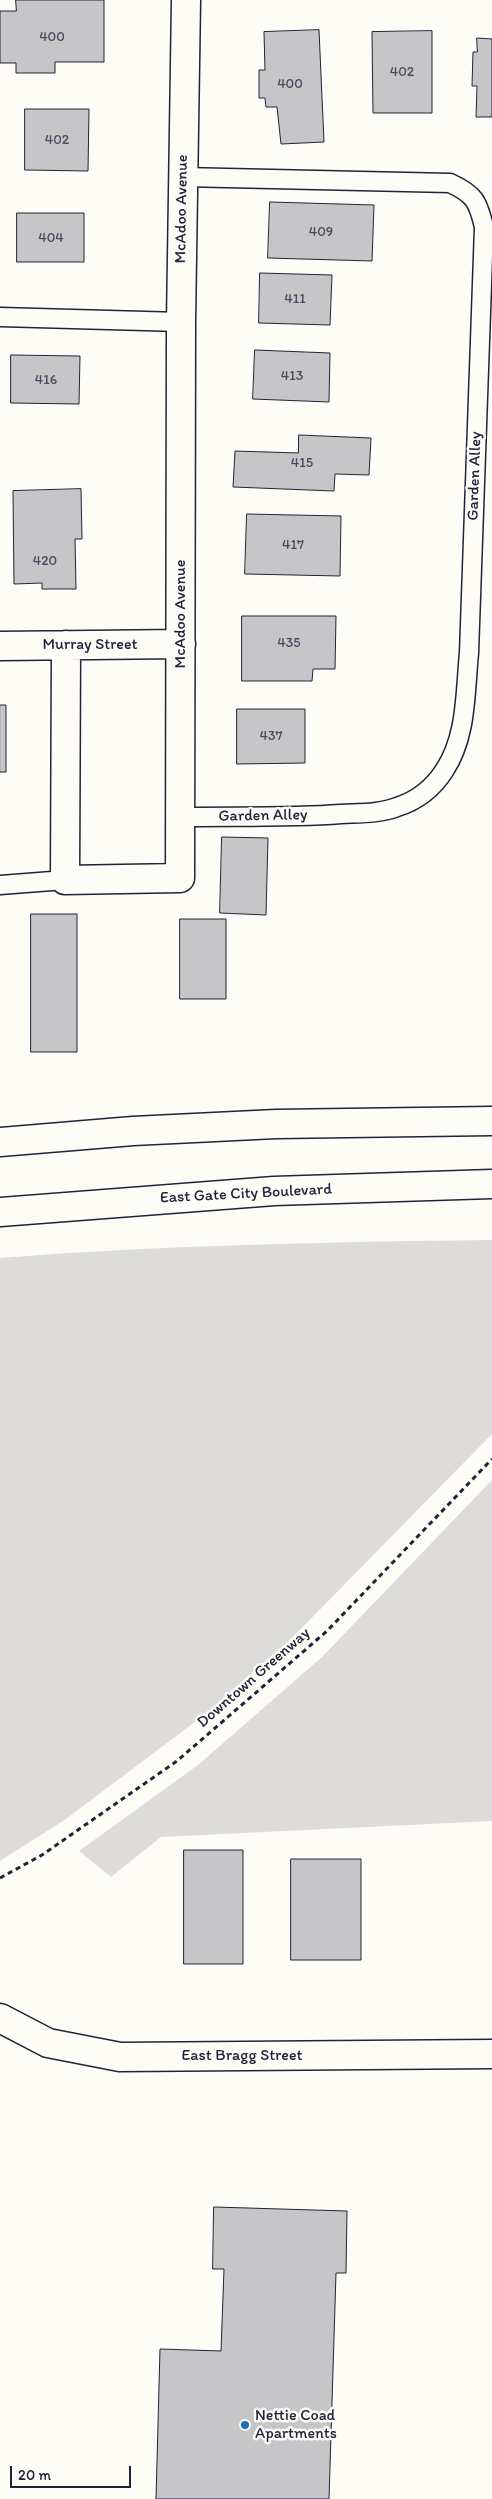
<!DOCTYPE html>
<style>
body{margin:0}
#map{position:relative;width:492px;height:2499px;overflow:hidden;background:#fdfcf7;font-family:Itim,sans-serif}
canvas{display:block}
.scale{position:absolute;left:10px;top:2466px;width:121px;height:22px;box-sizing:border-box;border:2px solid #22223b;border-top:0;padding-left:6px;font-size:15px;line-height:18px;white-space:nowrap;color:#22223b;-webkit-text-stroke:4px #fdfcf7;paint-order:stroke}
</style>
<div id="map">
<canvas width="492" height="2499"></canvas>
<div class="scale">20 m</div>
</div>
<script>
const ctx = document.querySelector('canvas').getContext('2d');
ctx.lineJoin = 'round';
function fillPath(path, color) {
  ctx.fillStyle = color;
  ctx.fill(path, 'evenodd');
}
function strokePath(path, color, width, dash) {
  ctx.strokeStyle = color;
  ctx.lineWidth = width;
  ctx.lineCap = dash ? 'butt' : 'round';
  ctx.setLineDash(dash || []);
  ctx.stroke(path);
}
function write(font, color, halo, rows, align = 'center') {
  ctx.font = font + ' Itim,sans-serif';
  ctx.lineWidth = 5;
  ctx.setLineDash([]);
  ctx.textBaseline = 'middle';
  ctx.strokeStyle = halo;
  ctx.fillStyle = color;
  for (const [text, x, y, turn = 0] of rows) {
    ctx.save();
    ctx.translate(x, y);
    ctx.rotate((+turn || 0) * Math.PI / 180);
    ctx.textAlign = isNaN(turn) ? turn : align;
    if (halo) ctx.strokeText(text, 0, 0);
    ctx.fillText(text, 0, 0);
    ctx.restore();
  }
}
fillPath(new Path2D(`
 M492,1240V1434L291,1639L204,1715L66,1819L0,1861V1258C164,1245 328,1242 492,1240Z
 M492,1480V1821L161,1837L111,1877L79,1851L198,1765L322,1657Z`), '#dddcdb');
const building = new Path2D(`
 M16,0H104V62H55V73H16V63H0V11H16Z
 M319,30L324,142L281,144L277,107H266L265,98H259V70H265L264,32Z
 M432,31V113H373L372,32Z
 M477,38L492,39V117H476L477,86H472L473,52H477Z
 M25,109H89L88,171L25,170Z
 M270,202L374,205L372,261L268,258Z
 M17,213H84V262H17Z
 M260,273L332,275L330,325L259,323Z
 M255,350L330,353L329,402L253,399Z
 M11,355L80,356L79,404L11,403Z
 M299,435L371,438L369,475L335,474L334,491L233,487L235,451L298,453Z
 M81,489L82,539H75L76,589H42V583L14,584L13,491Z
 M247,514L341,516L340,576L245,574Z
 M242,616H336L335,669H313L312,681H242Z
 M0,705H6V772H0Z
 M237,709H305V763L237,764Z
 M222,837L268,838L266,915L220,913Z
 M31,914H77V1052H31Z
 M180,919H226V999H180Z
 M184,1850H243V1964H184Z
 M291,1859H361V1960H291Z
 M214,2207L347,2211L346,2273H336L329,2499H156L160,2349L221,2351L224,2269H213Z`);
fillPath(building, '#c6c6c8');
strokePath(building, '#22223b', 1);
const service = new Path2D(`
 M0,317L181,322
 M181,817C234,816 288,818 341,814C359,813 379,814 397,807C416,801 433,788 444,771C467,737 465,693 469,653L484,227C478,201 474,194 450,183L182,177
 M0,885L65,880`);
const minor = new Path2D(`
 M66,645L65,880L180,878L181,322L186,0
 M0,646L181,644
 M0,2018L48,2043L120,2057L492,2054`);
const primary = new Path2D(`
 M0,1142L133,1131L276,1124L492,1121
 M0,1212L274,1191L492,1184`);
strokePath(service, '#22223b', 21);
strokePath(minor, '#22223b', 31);
strokePath(primary, '#22223b', 31);
strokePath(new Path2D(`
 M0,1878L42,1855L177,1761L327,1631L492,1459`), '#22223b', 3, [5, 4]);
strokePath(service, '#fdfcf7', 18);
strokePath(minor, '#fdfcf7', 28);
strokePath(primary, '#fdfcf7', 28);
for (const [x, y, r, color] of [
 [245,2425,5,"#1f6fb2"]
]) {
  const dot = new Path2D();
  dot.arc(x, y, r, 0, 2 * Math.PI);
  ctx.fillStyle = color;
  ctx.fill(dot);
  strokePath(dot, '#fdfcf7', 2);
}
write('14px', '#4b4b5e', null, [
 ["400",52,37],
 ["402",402,72],
 ["400",290,84],
 ["402",57,140],
 ["409",321,232],
 ["404",51,238],
 ["411",295,299],
 ["413",292,376],
 ["416",46,380],
 ["415",302,463],
 ["417",293,545],
 ["420",45,561],
 ["435",289,643],
 ["437",271,736]
]);
write('16px', '#22223b', '#fdfcf7', [
 ["McAdoo Avenue",182,209,-89],
 ["Garden Alley",475,476,-88],
 ["McAdoo Avenue",181,614,-90],
 ["Murray Street",90,645],
 ["Garden Alley",263,816,-1],
 ["East Gate City Boulevard",246,1194,-3],
 ["Downtown Greenway",254,1678,-41],
 ["East Bragg Street",242,2056]
]);
write('16px', '#22223b', '#fdfcf7', [
 ["Nettie Coad",255,2416],
 ["Apartments",255,2434]
], 'left');
</script>
